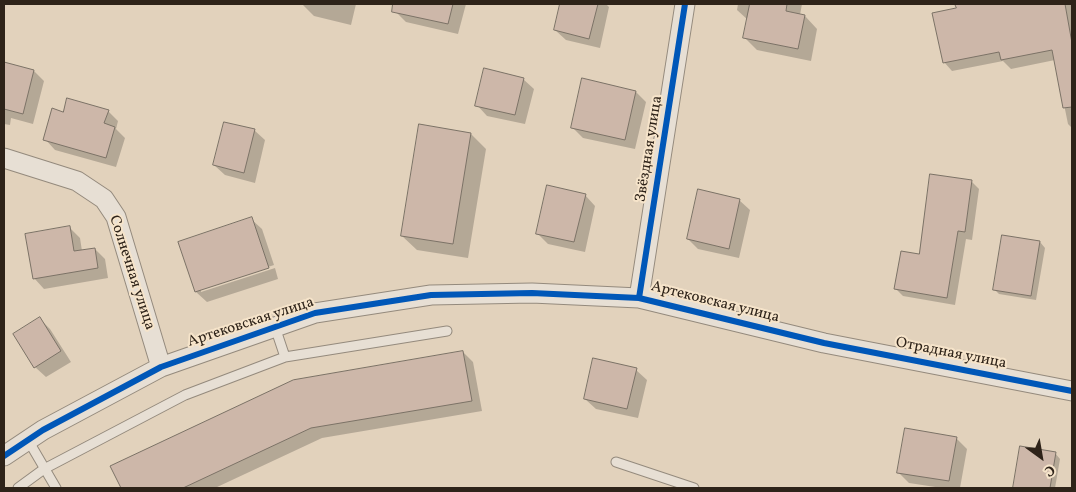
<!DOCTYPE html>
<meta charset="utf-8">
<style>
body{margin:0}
#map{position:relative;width:1076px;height:492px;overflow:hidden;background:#e2d2bc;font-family:Vollkorn,serif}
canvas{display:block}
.frame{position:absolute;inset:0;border:5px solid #2e2319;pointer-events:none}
.north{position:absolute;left:1016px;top:432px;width:50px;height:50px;-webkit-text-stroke:4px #f6e4ca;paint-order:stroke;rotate:148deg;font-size:14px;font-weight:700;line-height:20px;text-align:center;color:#2e2319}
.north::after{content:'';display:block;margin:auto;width:18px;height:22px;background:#2e2319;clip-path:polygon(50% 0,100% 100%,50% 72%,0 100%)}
</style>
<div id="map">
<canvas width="1076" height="492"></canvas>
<div class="frame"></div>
<div class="north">С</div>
</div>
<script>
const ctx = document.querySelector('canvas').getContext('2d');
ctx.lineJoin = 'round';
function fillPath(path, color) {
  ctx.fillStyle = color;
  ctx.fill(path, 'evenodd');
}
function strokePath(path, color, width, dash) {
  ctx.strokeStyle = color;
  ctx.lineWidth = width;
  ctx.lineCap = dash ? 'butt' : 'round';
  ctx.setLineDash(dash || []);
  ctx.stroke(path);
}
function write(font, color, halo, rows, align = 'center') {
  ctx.font = font + ' Vollkorn,serif';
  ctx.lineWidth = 4;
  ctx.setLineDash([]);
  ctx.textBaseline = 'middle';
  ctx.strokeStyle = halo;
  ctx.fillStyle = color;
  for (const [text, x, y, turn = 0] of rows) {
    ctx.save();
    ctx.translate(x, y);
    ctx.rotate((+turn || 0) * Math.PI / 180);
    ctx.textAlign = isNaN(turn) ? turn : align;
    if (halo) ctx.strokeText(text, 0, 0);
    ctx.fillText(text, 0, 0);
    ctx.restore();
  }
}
fillPath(new Path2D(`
 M304,4H356L351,25L314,16L303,5Z
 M398,4H466L458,34L406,22L396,12Z
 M561,4H606L609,7L600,48L566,40L555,30Z
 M738,4H802L800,15L805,16L817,29L811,61L757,50L744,37L748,20L737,10Z
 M956,4H1071L1072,9V128L1068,124L1055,60L1011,69L1003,61L952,71L944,62L957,9Z
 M4,63L34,71L44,81L33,124L11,118L10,125L4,124Z
 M523,79L534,89L525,124L487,116L477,105Z
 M583,80L636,92L646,102L635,149L583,138L572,127Z
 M108,111L118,121L116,129L125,138L116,167L55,150L45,139L64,113Z
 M420,126L471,134L486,149L468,258L417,250L402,236Z
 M254,130L265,140L255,183L225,175L214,165Z
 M971,181L979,189L972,240L966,239L955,305L903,296L896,289Z
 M585,195L595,206L585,252L548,244L537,233Z
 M739,200L750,210L739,258L698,249L688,239Z
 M251,219L262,229L274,265L201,289V292L275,268L278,279L207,302L196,292L180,243Z
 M70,228L80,238L82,251L95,249L105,259L108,278L44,289L34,278Z
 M1003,236L1040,242L1045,248L1036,300L999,294L994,289Z
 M40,319L50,329L71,362L46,377L35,367Z
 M463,352L473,362L482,411L322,438L215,488H122L112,466Z
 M636,370L647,380L638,418L596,409L585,399Z
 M956,438L967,449L960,488H942L909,483L898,472Z
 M1055,453L1060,459L1055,488H1014Z`), '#0003');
const building = new Path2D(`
 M393,4H453L448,24L392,12Z
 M560,4H598L589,39L554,30Z
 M750,4H787L786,11L805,15L798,49L743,38Z
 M955,4H1065L1072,43V107L1063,108L1052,50L1001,60L999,52L943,63L932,13L956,8Z
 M4,62L34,70L23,114L4,109Z
 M484,68L524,78L515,115L475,106Z
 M582,78L636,91L625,140L571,128Z
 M67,98L109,110L104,123L115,127L106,158L43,140L52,108L63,112Z
 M224,122L255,129L244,173L213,165Z
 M419,124L471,133L453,244L401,236Z
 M930,174L972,180L965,232L958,231L947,298L894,289L901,251L919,254Z
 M547,185L586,194L574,242L536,234Z
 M698,189L740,199L729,249L687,239Z
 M252,217L269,268L195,292L178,242Z
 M70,226L74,251L95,248L98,268L33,279L25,234Z
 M1002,235L1040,241L1031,296L993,290Z
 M40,317L61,351L34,368L13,334Z
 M463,351L472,401L311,428L183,488H121L110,466L293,380Z
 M593,358L637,368L627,409L584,399Z
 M905,428L957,437L949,481L897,473Z
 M1020,446L1056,452L1050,488H1013Z`);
fillPath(building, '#cdb7a9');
strokePath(building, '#7b7266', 1);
const lane = new Path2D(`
 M275,327L285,357
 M28,440L56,488
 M616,462L694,488
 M18,488L44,469L185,395L285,357L447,331`);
const street = new Path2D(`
 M4,158L77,181L104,199L116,217L161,367
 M639,298L685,4
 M4,456L43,430L161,367L315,313L431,295L532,293L639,298L824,343L1072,391`);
strokePath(lane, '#948a7d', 11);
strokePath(street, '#948a7d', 21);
strokePath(lane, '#e7dfd4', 9);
strokePath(street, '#e7dfd4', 19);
strokePath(new Path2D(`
 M639,298L685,4
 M4,456L43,430L161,367L315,313L431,295L532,293L639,298L824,343L1072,391`), '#0057b8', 6);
write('15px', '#2e2319', '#f6e4ca', [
 ["Звёздная улица",650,149,-81],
 ["Солнечная улица",131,273,72],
 ["Артековская улица",715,303,14],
 ["Артековская улица",251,323,-18],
 ["Отрадная улица",951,354,11]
]);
</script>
